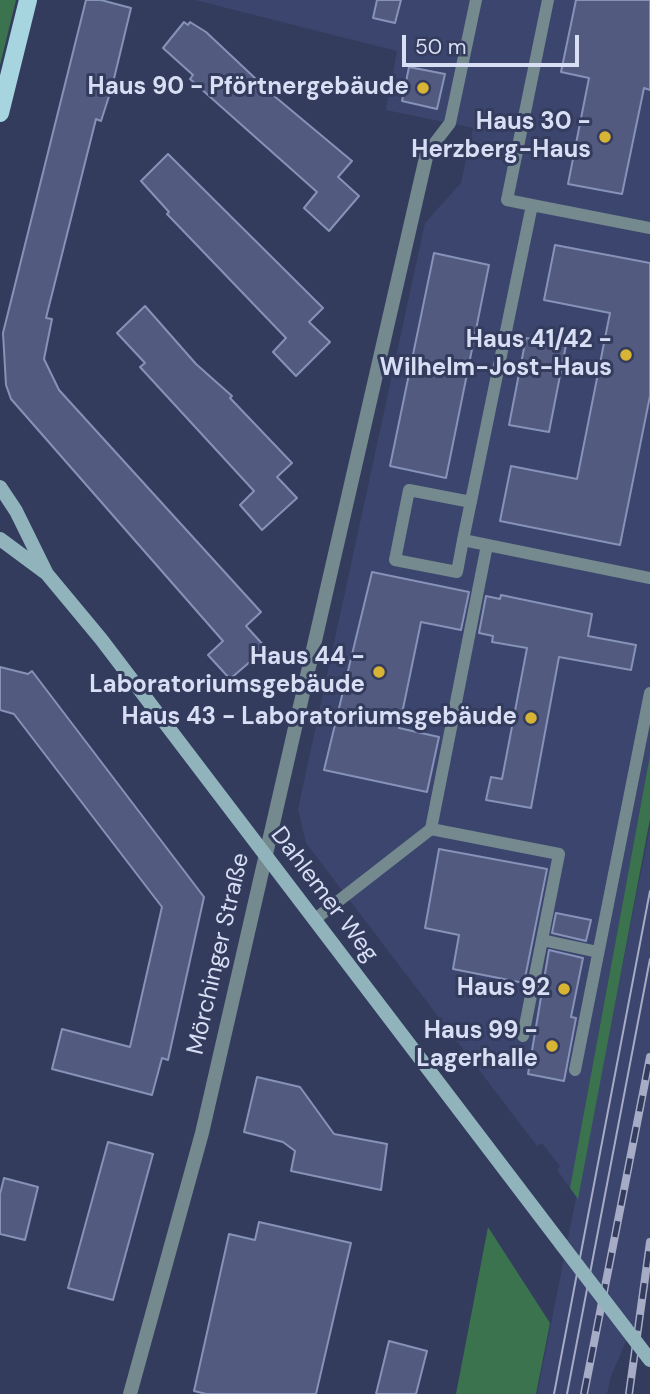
<!DOCTYPE html>
<meta charset="utf-8">
<style>
body{margin:0}
#map{position:relative;width:650px;height:1394px;overflow:hidden;background:#343c5e;font-family:"DM Sans",sans-serif}
canvas{display:block}
.scale{position:absolute;left:402px;top:35px;width:177px;height:32px;box-sizing:border-box;border:4px solid #d8def3;border-top:0;padding-left:9px;font-size:21px;line-height:24px;white-space:nowrap;color:#d8def3;-webkit-text-stroke:5px #343c5e;paint-order:stroke}
</style>
<div id="map">
<canvas width="650" height="1394"></canvas>
<div class="scale">50 m</div>
</div>
<script>
const ctx = document.querySelector('canvas').getContext('2d');
ctx.lineJoin = 'round';
function fillPath(path, color) {
  ctx.fillStyle = color;
  ctx.fill(path, 'evenodd');
}
function strokePath(path, color, width, dash) {
  ctx.strokeStyle = color;
  ctx.lineWidth = width;
  ctx.lineCap = dash ? 'butt' : 'round';
  ctx.setLineDash(dash || []);
  ctx.stroke(path);
}
function write(font, color, halo, rows, align = 'center') {
  ctx.font = font + ' "DM Sans",sans-serif';
  ctx.lineWidth = 6;
  ctx.setLineDash([]);
  ctx.textBaseline = 'middle';
  ctx.strokeStyle = halo;
  ctx.fillStyle = color;
  for (const [text, x, y, turn = 0] of rows) {
    ctx.save();
    ctx.translate(x, y);
    ctx.rotate((+turn || 0) * Math.PI / 180);
    ctx.textAlign = isNaN(turn) ? turn : align;
    if (halo) ctx.strokeText(text, 0, 0);
    ctx.fillText(text, 0, 0);
    ctx.restore();
  }
}
fillPath(new Path2D(`
 M195,0H650V755L570,1188L557,1170L560,1166L542,1143L537,1146L306,843L298,809L425,223L461,183L473,128L386,110L397,51Z
 M650,827V1286L611,1376L607,1394H537Z`), '#3c456d');
fillPath(new Path2D(`
 M0,0H16L0,65Z
 M650,755V819L578,1199L570,1188Z
 M488,1227L550,1323L536,1394H456Z`), '#3b734e');
const building = new Path2D(`
 M86,0H101L131,8L112,87L101,121L96,119L46,318L52,319L44,359L59,390L261,612L246,626L266,648L230,679L208,655L223,641L11,399L6,385L3,333Z
 M377,0H401L395,23L373,18Z
 M576,0H650V90L644,88L622,194L568,184L589,78L561,72Z
 M184,22L188,25L190,22L206,32L273,95L352,161L338,177L359,196L329,231L304,208L317,192L190,79L193,75L163,48Z
 M409,67L445,74L437,109L402,101Z
 M168,154L323,308L309,322L330,342L296,376L273,352L286,338L167,214L169,212L141,181Z
 M555,245L650,263V396L620,545L500,521L511,466L577,479L610,313L544,300Z
 M434,253L489,265L446,478L390,466Z
 M145,306L196,364L232,396L230,398L292,463L277,477L297,498L262,530L240,505L254,491L140,367L145,363L117,333Z
 M526,338L566,345L549,432L509,425Z
 M372,572L469,592L461,630L421,622L399,728L439,737L427,792L324,770Z
 M501,595L592,614L588,636L636,645L631,670L559,657L531,808L486,800L491,777L502,779L527,648L492,642L493,636L479,633L486,596L500,599Z
 M0,667L28,674L32,671L204,897L168,1060L162,1058L152,1095L52,1069L62,1029L130,1047L162,907L14,714L0,710Z
 M439,849L547,869L524,983L453,969L459,935L425,928Z
 M556,913L591,920L586,941L552,933Z
 M549,950L583,958L571,1017L576,1018L564,1081L528,1074Z
 M257,1077L300,1087L334,1134L387,1144L381,1190L291,1171L295,1151L283,1142L244,1132Z
 M108,1142L153,1154L113,1300L68,1288Z
 M4,1178L38,1187L25,1240L0,1234V1194Z
 M259,1222L351,1243L316,1394H206L194,1391L229,1234L255,1240Z
 M389,1341L427,1351L416,1394H376Z`);
fillPath(building, '#525b7f');
strokePath(building, '#8792b9', 2);
strokePath(new Path2D(`
 M548,0L507,200L532,205L463,540L650,578
 M427,153L450,123L476,0
 M532,205L650,228
 M463,540L457,572L395,560L409,490L471,502
 M431,829L559,854L523,1036
 M314,920L431,829L487,545
 M542,940L598,952
 M575,1070L650,693`), '#748a8f', 12);
strokePath(new Path2D(`
 M130,1394L202,1133L427,153`), '#748a8f', 14);
strokePath(new Path2D(`
 M0,487L16,511L47,574L101,639L562,1245
 M0,539L46,573`), '#91b4bc', 14);
strokePath(new Path2D(`
 M0,113L28,0`), '#a6d5df', 18);
strokePath(new Path2D(`
 M554,1394L650,891
 M567,1394L650,959`), '#a6acc5', 2);
const rail = new Path2D(`
 M584,1394L650,1057
 M629,1394L650,1242`);
strokePath(rail, '#a6acc5', 8);
strokePath(rail, '#343c5e', 5, [16]);
strokePath(new Path2D(`
 M562,1245L650,1360`), '#91b4bc', 14);
for (const [x, y, r, color] of [
 [423,88,7,"#d7b434"],
 [605,137,7,"#d7b434"],
 [626,355,7,"#d7b434"],
 [379,672,7,"#d7b434"],
 [531,718,7,"#d7b434"],
 [564,989,7,"#d7b434"],
 [552,1046,7,"#d7b434"]
]) {
  const dot = new Path2D();
  dot.arc(x, y, r, 0, 2 * Math.PI);
  ctx.fillStyle = color;
  ctx.fill(dot);
  strokePath(dot, '#343c5e', 2.5);
}
write('bold 24px', '#d8def3', '#343c5e', [
 ["Haus 90 - Pförtnergebäude",409,88],
 ["Haus 30 -",591,123],
 ["Herzberg-Haus",591,151],
 ["Haus 41/42 -",612,341],
 ["Wilhelm-Jost-Haus",612,369],
 ["Haus 44 -",365,658],
 ["Laboratoriumsgebäude",365,686],
 ["Haus 43 - Laboratoriumsgebäude",517,718],
 ["Haus 92",550,989],
 ["Haus 99 -",538,1032],
 ["Lagerhalle",538,1060]
], 'right');
write('24px', '#d8def3', '#343c5e', [
 ["Dahlemer Weg",324,895,53],
 ["Mörchinger Straße",219,954,-77]
]);
</script>
